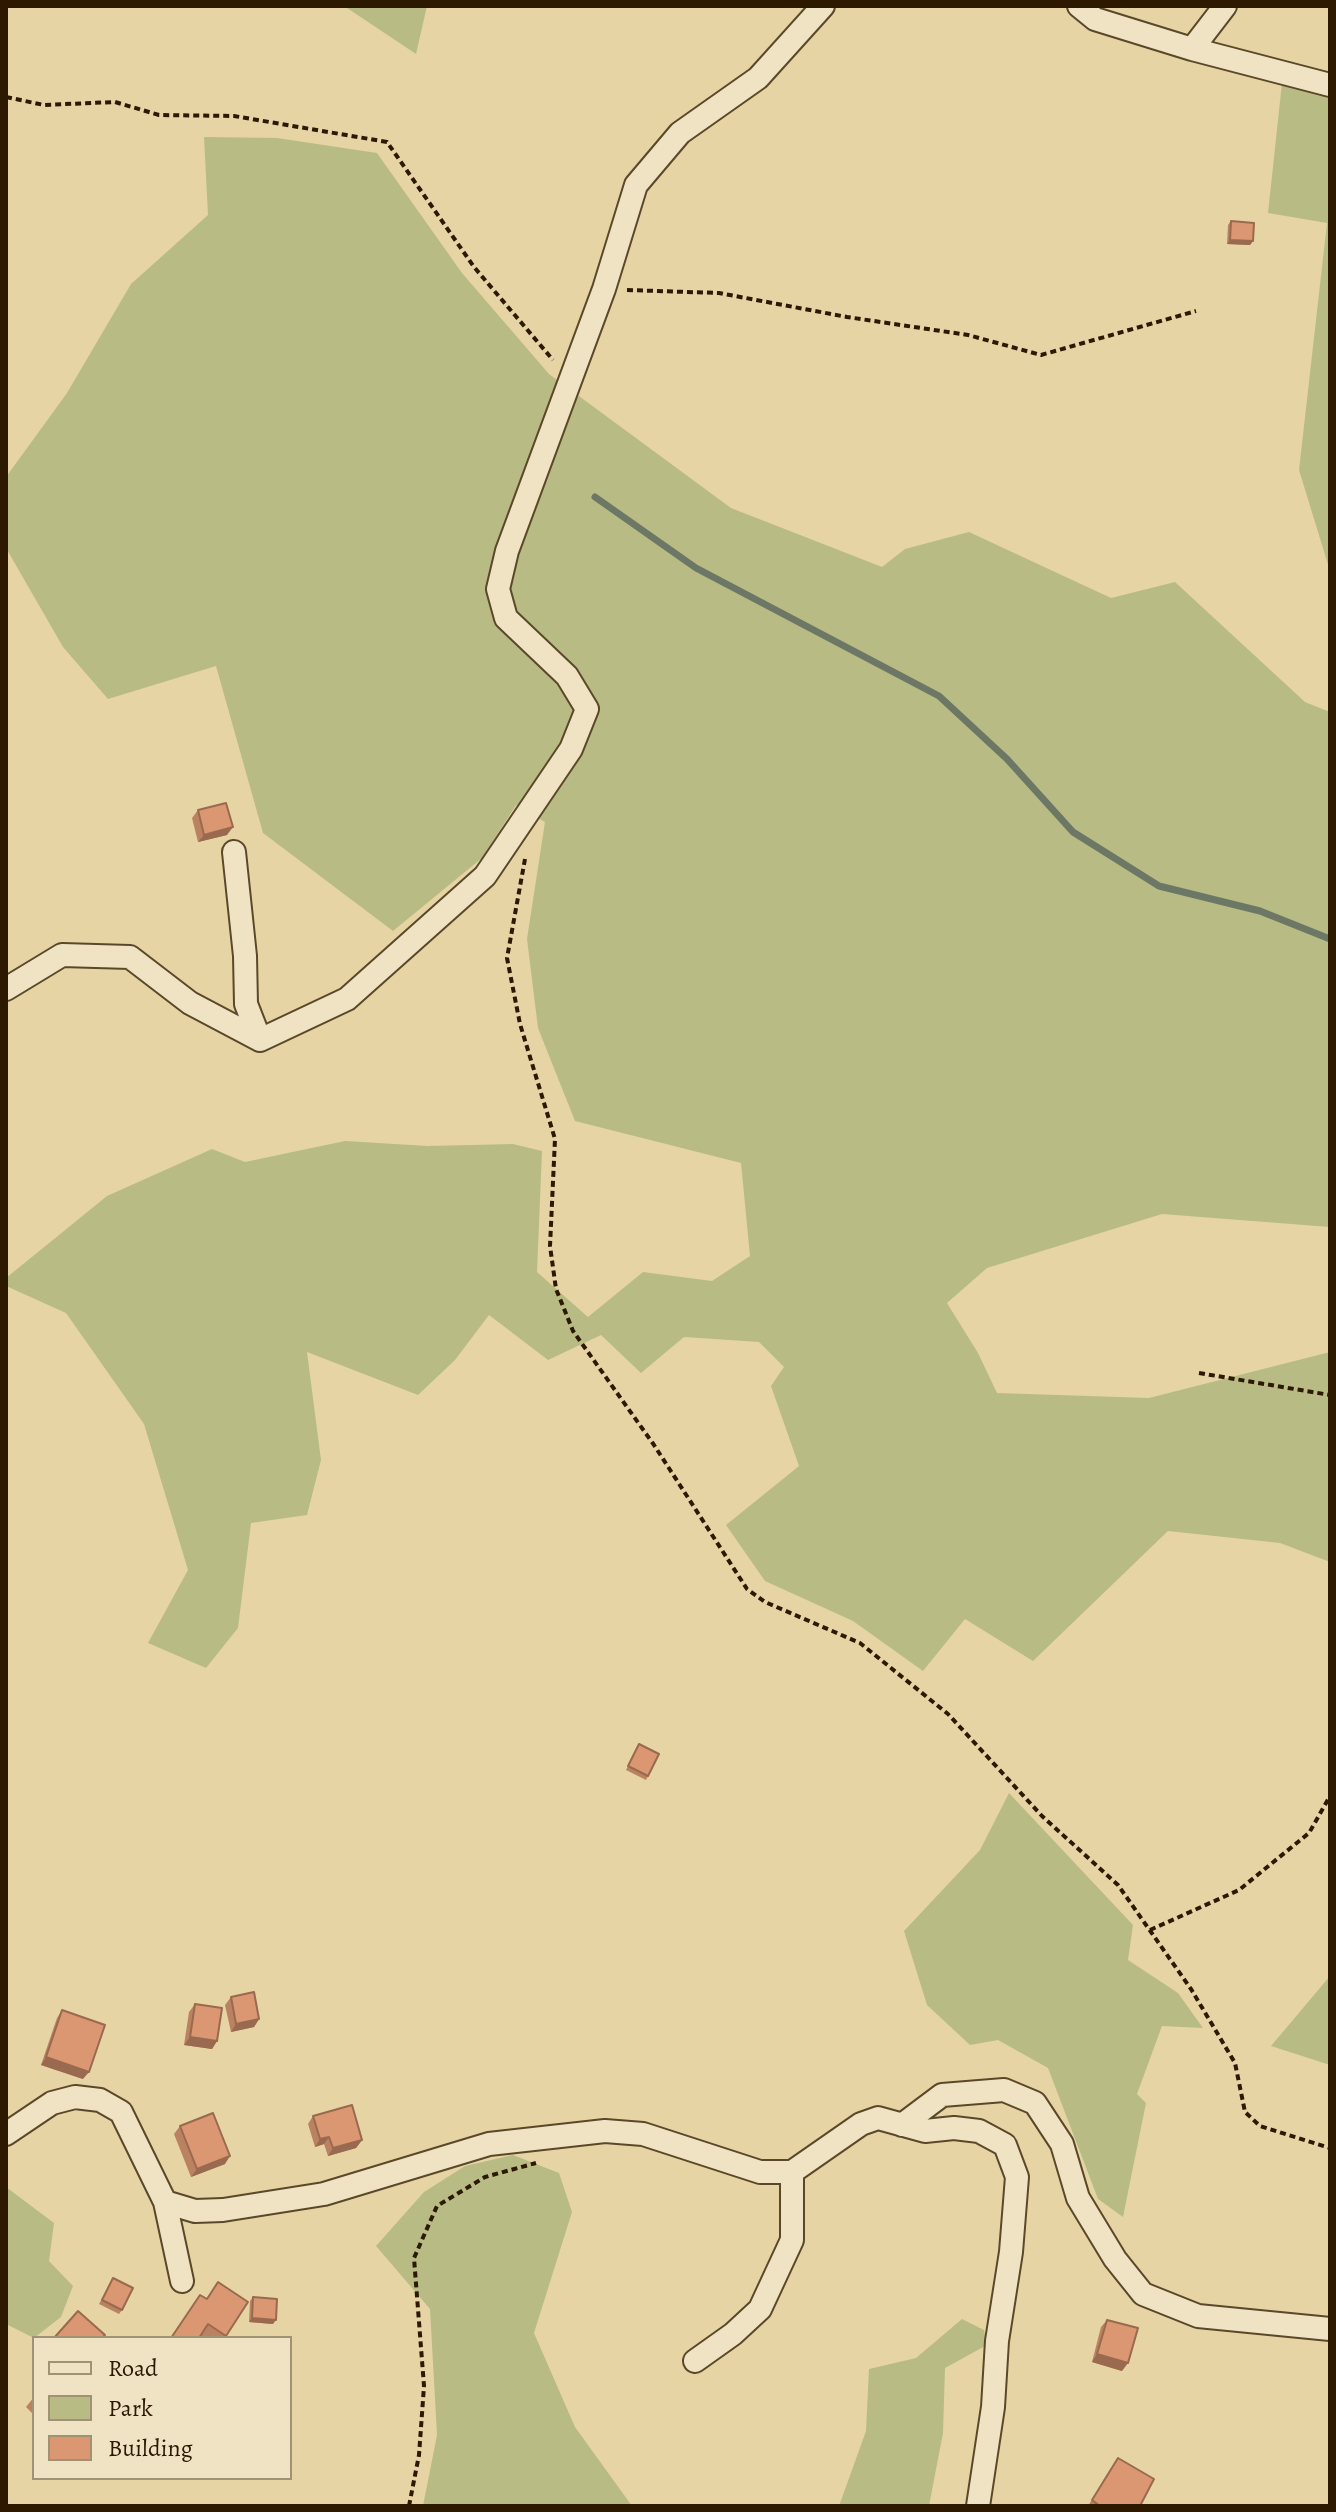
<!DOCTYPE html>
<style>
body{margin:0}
#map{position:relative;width:1336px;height:2512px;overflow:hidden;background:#e6d4a5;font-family:Alegreya,serif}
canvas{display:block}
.frame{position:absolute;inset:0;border:8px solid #2d1900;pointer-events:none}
.legend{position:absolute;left:32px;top:2336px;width:260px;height:144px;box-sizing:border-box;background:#efe3c4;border:2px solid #a19276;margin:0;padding:10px 14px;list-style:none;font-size:24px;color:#2d1900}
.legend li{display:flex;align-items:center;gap:16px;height:40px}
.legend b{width:40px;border:2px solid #a19276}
</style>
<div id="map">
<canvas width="1336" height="2512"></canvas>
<div class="frame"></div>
<ul class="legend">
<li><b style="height:10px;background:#efe3c4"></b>Road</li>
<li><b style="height:22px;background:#b8bc84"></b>Park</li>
<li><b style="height:22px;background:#da9771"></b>Building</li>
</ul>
</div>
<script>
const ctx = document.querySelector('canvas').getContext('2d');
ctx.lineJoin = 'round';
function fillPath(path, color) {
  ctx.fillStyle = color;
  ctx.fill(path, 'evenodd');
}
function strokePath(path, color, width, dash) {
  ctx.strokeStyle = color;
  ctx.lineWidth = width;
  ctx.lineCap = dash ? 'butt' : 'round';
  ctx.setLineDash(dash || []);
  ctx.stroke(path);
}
fillPath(new Path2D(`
 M344,6H427L416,54Z
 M1282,83L1330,92V571L1299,470L1327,223L1268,213Z
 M204,137L277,138L377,153L462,273L549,374L731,508L882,567L905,549L969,532L1111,598L1175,582L1305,702L1330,712V1227L1162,1214L987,1268L947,1303L978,1353L997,1393L1149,1398L1330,1352V1562L1280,1543L1168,1531L1033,1661L965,1619L923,1671L853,1621L765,1581L726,1525L799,1466L771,1386L784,1367L759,1342L684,1337L641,1373L601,1335L548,1360L489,1315L455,1360L418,1395L307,1352L321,1460L307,1515L251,1523L238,1628L206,1668L148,1643L188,1570L144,1424L66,1313L6,1286V1278L107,1196L212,1149L245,1162L345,1141L428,1146L513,1144L542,1151L537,1272L588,1317L643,1272L712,1281L750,1256L741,1163L575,1121L538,1028L527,939L545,822L516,805L482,858L393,931L263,833L216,666L108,699L63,647L6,548V477L67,393L131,284L208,215Z
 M1009,1793L1133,1925L1128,1960L1178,1993L1203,2028L1162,2026L1137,2094L1146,2103L1123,2217L1098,2199L1048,2068L998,2040L970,2045L927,2005L904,1931L980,1850Z
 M1330,1976V2065L1271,2046Z
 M513,2155L559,2173L572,2212L534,2333L575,2427L632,2506H423L437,2435L430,2309L376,2246L424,2192L465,2166Z
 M6,2187L54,2223L49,2261L73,2286L61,2317L34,2338L6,2324Z
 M962,2319L984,2330L987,2345L945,2368L943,2433L929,2506H839L866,2431L869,2369L916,2358Z`), '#b8bc84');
strokePath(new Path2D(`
 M595,497L696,568L939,696L1007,759L1073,832L1159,886L1260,911L1330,939`), '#6c7865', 7);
const minor = new Path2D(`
 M1079,6L1095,19L1192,49L1330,85
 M1192,49L1225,6
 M234,852L245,956L246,1004L260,1040
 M6,989L62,955L130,957L190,1003L260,1040L347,999L485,876L571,749L587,709L567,676L506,618L498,589L507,551L604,289L636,185L680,133L758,78L823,6
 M902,2125L942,2095L1004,2090L1035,2103L1062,2144L1078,2198L1115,2259L1143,2294L1198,2316L1330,2329
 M6,2134L52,2103L75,2097L100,2100L121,2112L165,2202L195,2211L223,2210L324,2194L489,2144L605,2131L643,2134L760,2172H792L861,2124L878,2118L925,2131L954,2128L979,2131L1005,2145L1017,2177L1011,2252L997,2341L993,2407L978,2506
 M165,2202L182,2281
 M695,2361L733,2334L760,2309L792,2240V2172`);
strokePath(minor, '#5b4829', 26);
strokePath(new Path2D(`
 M6,97L44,105L115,102L159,115L234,116L387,142L474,267L553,360
 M627,290L719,293L847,317L968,335L1041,355L1196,311
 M525,859L507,958L520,1024L555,1139L550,1246L556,1289L573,1331L654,1445L747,1589L765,1602L860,1643L948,1714L1042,1816L1118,1885L1191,1989L1235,2063L1245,2112L1260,2126L1330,2148
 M1199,1373L1330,1395
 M1150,1930L1239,1890L1309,1833L1330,1796
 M409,2506L419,2455L424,2386L414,2258L437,2206L485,2177L536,2163`), '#2d1900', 4, [6, 4]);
strokePath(minor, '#efe3c4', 22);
fillPath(new Path2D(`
 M1231,221L1253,241L1250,245L1227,244L1228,225Z
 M198,810L227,835L198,842L192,818Z
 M639,1744L648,1776L646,1780L626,1770Z
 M231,1997L259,2019L254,2027L231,2032L225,2005Z
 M195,2004L217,2041L212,2049L184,2045L189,2012Z
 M62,2010L83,2079L41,2065L57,2018Z
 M313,2116L362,2140L356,2148L328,2156L324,2144L315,2147L308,2124Z
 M180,2126L225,2164L191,2177L174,2134Z
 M113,2278L122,2310L119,2314L99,2304Z
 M253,2297L273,2324L249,2322L250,2301Z
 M207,2299L248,2302L224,2338H203L200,2336Z
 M1107,2320L1122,2371L1092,2362L1101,2327Z
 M34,2397V2415L26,2407Z
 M1113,2465L1140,2506H1088Z`), '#bb8261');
fillPath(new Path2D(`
 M1230,240L1253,241L1250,245L1227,244Z
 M233,827L227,835L198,842L204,835Z
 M259,2019L254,2027L231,2032L236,2024Z
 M190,2037L217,2041L212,2049L184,2045Z
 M46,2057L89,2072L83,2079L41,2065Z
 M329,2137L324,2144L315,2147L320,2139Z
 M362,2140L356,2148L328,2156L333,2148Z
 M230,2156L225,2164L191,2177L197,2169Z
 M252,2318L276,2320L273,2324L249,2322Z
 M1097,2354L1128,2363L1122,2371L1092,2362Z`), '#996a4f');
const building = new Path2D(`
 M1231,221L1254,223L1253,241L1230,240Z
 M226,803L233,827L204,835L198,810Z
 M639,1744L659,1754L648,1776L628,1766Z
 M254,1992L259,2019L236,2024L231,1997Z
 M195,2004L222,2008L217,2041L190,2037Z
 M62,2010L105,2025L89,2072L46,2057Z
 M352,2105L362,2140L333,2148L329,2137L320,2139L313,2116Z
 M213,2113L230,2156L197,2169L180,2126Z
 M113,2278L133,2288L122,2310L102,2300Z
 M218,2282L248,2302L226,2336L208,2324L199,2338H171L200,2295L207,2299Z
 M253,2297L277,2299L276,2320L252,2318Z
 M78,2311L105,2335L102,2338H54Z
 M1107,2320L1138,2328L1128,2363L1097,2354Z
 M1118,2458L1154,2479L1140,2506H1100L1092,2500Z`);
fillPath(building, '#da9771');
strokePath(building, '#996a4f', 2);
</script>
